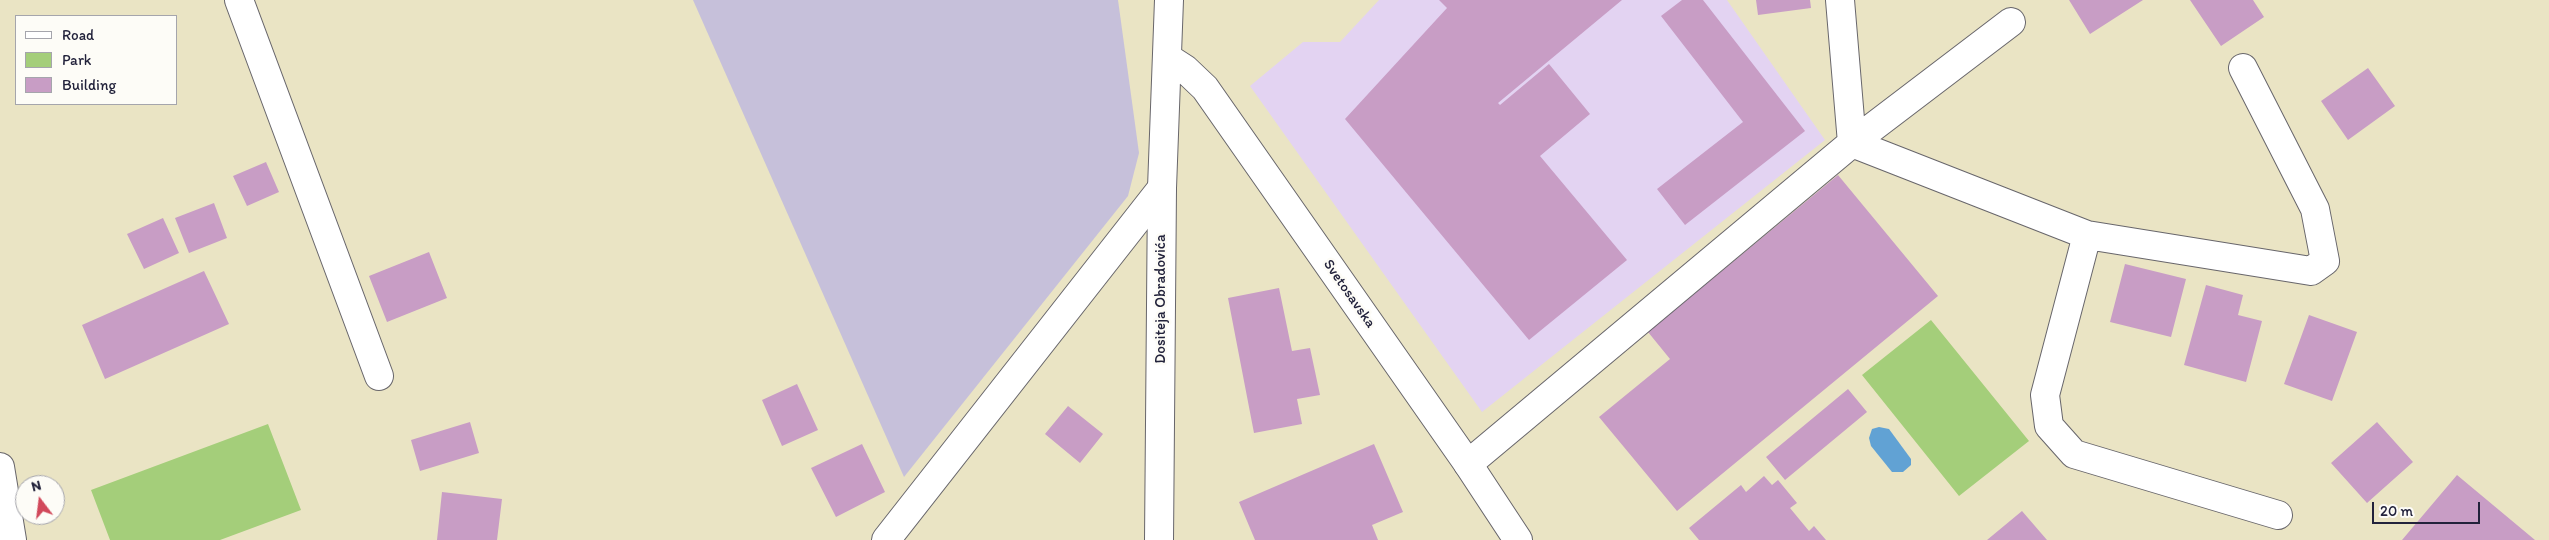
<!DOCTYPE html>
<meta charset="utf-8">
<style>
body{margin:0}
#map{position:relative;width:2549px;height:540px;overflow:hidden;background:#eae4c4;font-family:Itim,sans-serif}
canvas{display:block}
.legend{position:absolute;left:15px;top:15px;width:162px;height:90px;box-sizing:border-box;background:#fdfcf7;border:1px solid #a5a5ac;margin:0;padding:6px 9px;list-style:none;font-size:15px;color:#22223b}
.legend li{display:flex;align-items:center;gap:10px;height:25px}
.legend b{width:25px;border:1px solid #a5a5ac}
.north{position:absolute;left:15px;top:475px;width:50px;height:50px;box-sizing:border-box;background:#fdfcf7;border:1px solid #a5a5ac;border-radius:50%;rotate:345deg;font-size:14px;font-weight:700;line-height:20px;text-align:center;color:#22223b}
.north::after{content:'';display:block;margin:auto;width:18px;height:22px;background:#d1495b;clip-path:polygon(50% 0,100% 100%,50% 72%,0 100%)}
.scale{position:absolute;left:2372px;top:502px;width:108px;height:22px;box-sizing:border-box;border:2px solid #22223b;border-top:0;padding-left:6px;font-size:15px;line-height:18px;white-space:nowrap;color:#22223b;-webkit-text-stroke:4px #fdfcf7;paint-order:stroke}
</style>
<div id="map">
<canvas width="2549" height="540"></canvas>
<ul class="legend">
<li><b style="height:6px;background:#fff"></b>Road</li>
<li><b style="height:14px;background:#a4ce7a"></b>Park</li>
<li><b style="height:14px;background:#c89dc5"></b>Building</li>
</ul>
<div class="north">N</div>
<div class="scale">20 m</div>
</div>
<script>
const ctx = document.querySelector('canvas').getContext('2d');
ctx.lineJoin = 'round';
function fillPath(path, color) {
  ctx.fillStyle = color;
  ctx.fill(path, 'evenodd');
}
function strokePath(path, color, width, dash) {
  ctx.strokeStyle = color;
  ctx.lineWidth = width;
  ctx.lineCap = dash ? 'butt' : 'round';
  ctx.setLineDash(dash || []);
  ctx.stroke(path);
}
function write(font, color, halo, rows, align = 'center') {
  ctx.font = font + ' Itim,sans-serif';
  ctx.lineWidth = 5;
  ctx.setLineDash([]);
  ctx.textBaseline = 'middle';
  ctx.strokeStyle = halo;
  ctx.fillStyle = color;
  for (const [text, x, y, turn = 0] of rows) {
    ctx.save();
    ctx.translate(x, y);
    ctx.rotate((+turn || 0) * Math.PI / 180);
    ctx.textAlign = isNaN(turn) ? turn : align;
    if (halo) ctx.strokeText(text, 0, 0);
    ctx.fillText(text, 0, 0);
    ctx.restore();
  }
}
fillPath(new Path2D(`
 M1379,0H1727L1825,140L1482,412L1250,86L1303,42H1340Z`), '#e3d3f2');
fillPath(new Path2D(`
 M693,0H1118L1139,153L1128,196L904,477Z`), '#c6c0da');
fillPath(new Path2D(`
 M1931,320L2029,441L1959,496L1862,375Z
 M268,424L301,510L220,540H110L91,490Z`), '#a4ce7a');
fillPath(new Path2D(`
 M1879,427L1889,429L1911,459V465L1903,472H1892L1871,446L1869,438L1872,429Z`), '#61a2d4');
fillPath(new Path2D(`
 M1439,0H1622L1498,103L1500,105L1549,64L1590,114L1540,156L1627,260L1529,340L1345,119L1447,8Z
 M1682,0H1703L1805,131L1685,225L1657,189L1743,122L1661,16Z
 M1756,0H1810L1811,8L1758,15Z
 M2069,0H2143L2090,34Z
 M2190,0H2253L2264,17L2221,46Z
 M2368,68L2395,106L2348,140L2321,101Z
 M266,162L279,192L247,206L233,176Z
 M1838,175L1938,296L1677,511L1599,417L1670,359L1648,332Z
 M214,203L227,238L189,253L175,218Z
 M163,218L179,253L144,269L127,234Z
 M429,252L447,298L387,322L369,276Z
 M2125,264L2186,279L2171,337L2110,322Z
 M204,271L229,324L105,379L82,325Z
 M2206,285L2243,295L2238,315L2262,321L2246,382L2184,365Z
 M1279,288L1292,351L1310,348L1320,395L1297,399L1302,424L1254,433L1228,298Z
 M2309,315L2357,332L2332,401L2284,384Z
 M797,384L818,430L782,446L762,400Z
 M1848,389L1867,412L1785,480L1766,457Z
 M1068,406L1103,434L1080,463L1045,434Z
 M470,422L479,453L420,471L411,440Z
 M2377,422L2413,462L2367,503L2331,463Z
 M862,444L885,492L836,517L811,468Z
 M1374,444L1403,512L1372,525L1378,540H1255L1239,502Z
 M2457,475L2535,540H2402Z
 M1764,476L1772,485L1778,480L1797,503L1790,508L1809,531L1814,526L1826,540H1699L1689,528L1741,485L1746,492Z
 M442,492L502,499L497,540H437Z
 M2022,511L2047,540H1987Z`), '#c89dc5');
const minor = new Path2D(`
 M239,0L379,376
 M1840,0L1852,143L2087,235L2311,271L2325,261L2315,209L2243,68
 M2087,235L2045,395L2049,426L2074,454L2278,515
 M1468,464L1852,143L2011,22
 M0,467L12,540
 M886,540L1162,188`);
const tertiary = new Path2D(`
 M1168,58L1185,69L1205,88L1468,464L1518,540
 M1159,540L1162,188L1169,0`);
strokePath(minor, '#68666b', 30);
strokePath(tertiary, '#68666b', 30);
strokePath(minor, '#fff', 28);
strokePath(tertiary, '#fff', 28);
write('15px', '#22223b', '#fdfcf7', [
 ["Svetosavska",1349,294,55],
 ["Dositeja Obradovića",1161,299,-90]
]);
</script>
